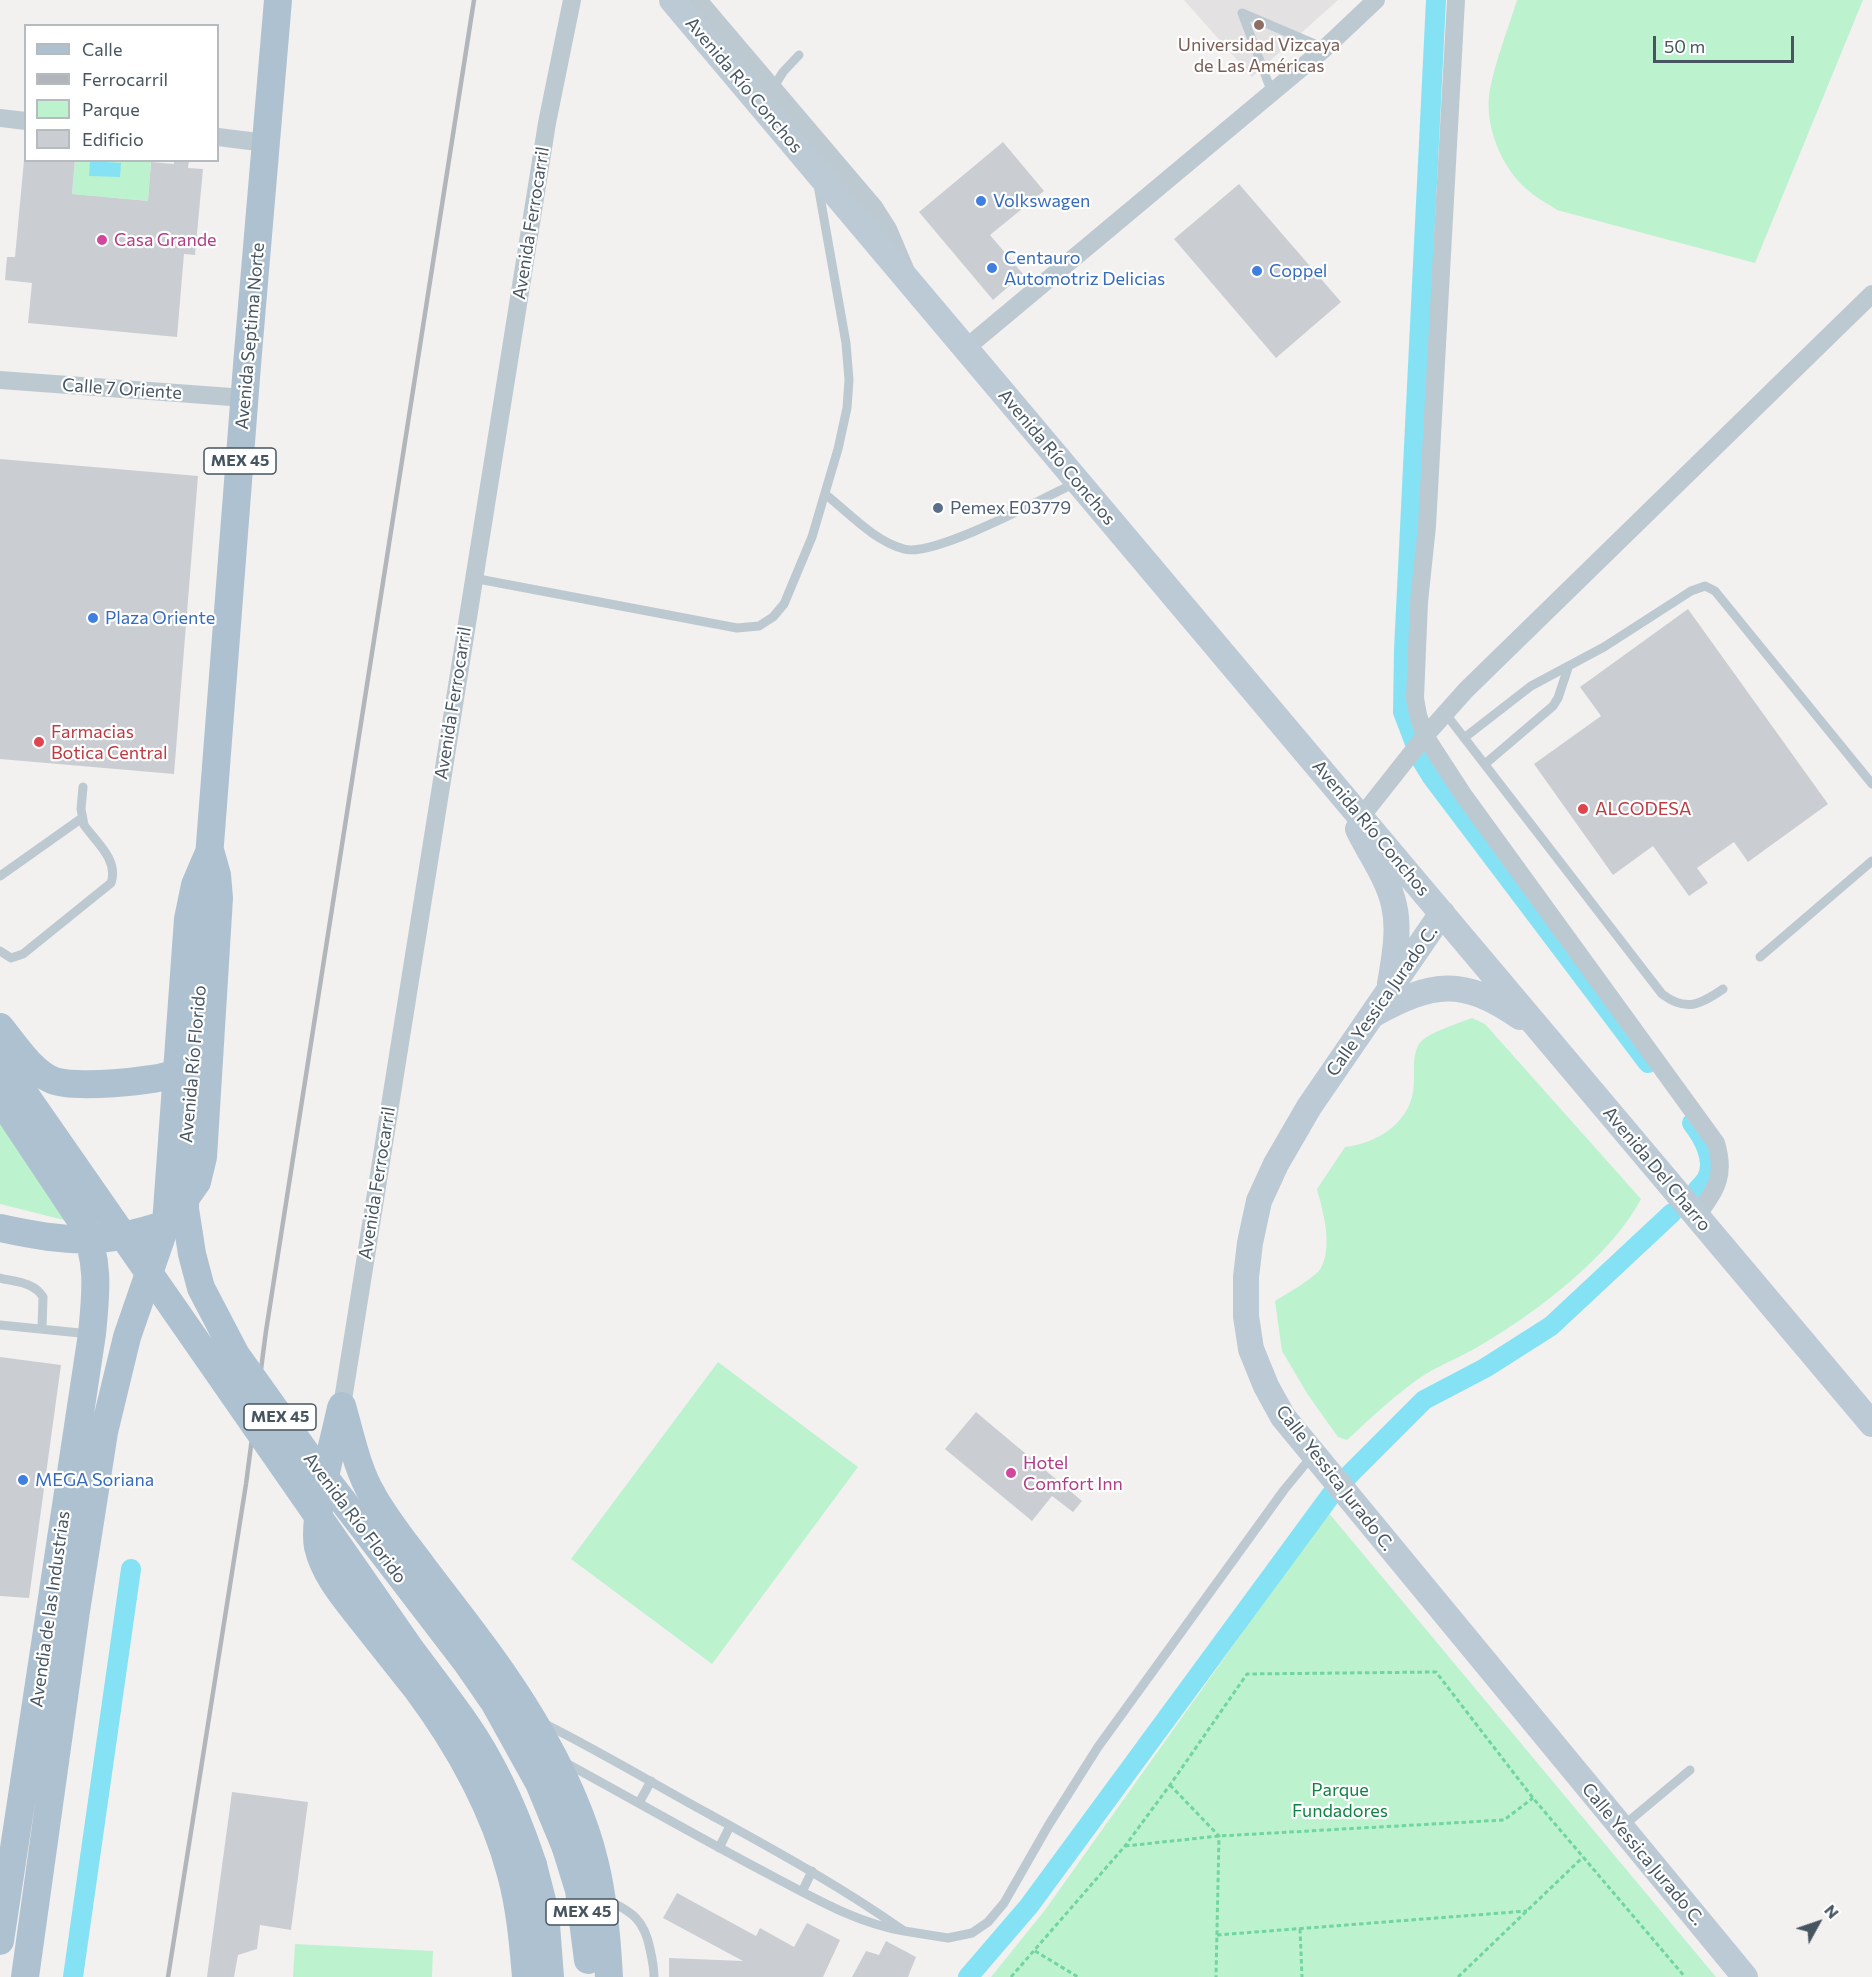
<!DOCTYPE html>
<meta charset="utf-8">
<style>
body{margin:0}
#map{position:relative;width:1872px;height:1977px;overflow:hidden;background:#f3f0f0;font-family:Commissioner,sans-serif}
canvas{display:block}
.legend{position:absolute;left:24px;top:24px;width:195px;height:138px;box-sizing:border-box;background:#fff;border:2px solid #b5bbbf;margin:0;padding:8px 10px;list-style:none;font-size:18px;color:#465560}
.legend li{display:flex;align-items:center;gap:12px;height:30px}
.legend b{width:30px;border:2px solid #b5bbbf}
.north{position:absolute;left:1788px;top:1893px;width:60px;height:60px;-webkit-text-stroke:4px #fff;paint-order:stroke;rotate:50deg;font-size:16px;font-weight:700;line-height:24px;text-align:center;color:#465560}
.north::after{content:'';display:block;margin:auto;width:21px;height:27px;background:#465560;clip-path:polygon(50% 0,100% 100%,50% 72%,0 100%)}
.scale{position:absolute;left:1653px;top:36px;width:141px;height:27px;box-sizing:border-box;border:3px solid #465560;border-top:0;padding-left:8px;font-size:18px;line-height:21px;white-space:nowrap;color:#465560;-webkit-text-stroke:4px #fff;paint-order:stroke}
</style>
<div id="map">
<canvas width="1872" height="1977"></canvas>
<ul class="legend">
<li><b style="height:8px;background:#aec1d1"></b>Calle</li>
<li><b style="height:8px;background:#b2b6bb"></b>Ferrocarril</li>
<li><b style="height:16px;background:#bcf3ce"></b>Parque</li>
<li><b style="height:16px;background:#caced3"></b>Edificio</li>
</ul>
<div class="north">N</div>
<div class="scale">50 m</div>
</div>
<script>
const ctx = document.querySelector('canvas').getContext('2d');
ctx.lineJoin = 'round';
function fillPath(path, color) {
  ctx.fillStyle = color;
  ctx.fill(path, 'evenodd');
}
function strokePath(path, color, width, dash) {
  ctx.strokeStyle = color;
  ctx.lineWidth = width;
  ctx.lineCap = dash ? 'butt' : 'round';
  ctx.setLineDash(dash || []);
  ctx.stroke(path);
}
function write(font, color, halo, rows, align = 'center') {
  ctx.font = font + ' Commissioner,sans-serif';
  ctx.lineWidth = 4.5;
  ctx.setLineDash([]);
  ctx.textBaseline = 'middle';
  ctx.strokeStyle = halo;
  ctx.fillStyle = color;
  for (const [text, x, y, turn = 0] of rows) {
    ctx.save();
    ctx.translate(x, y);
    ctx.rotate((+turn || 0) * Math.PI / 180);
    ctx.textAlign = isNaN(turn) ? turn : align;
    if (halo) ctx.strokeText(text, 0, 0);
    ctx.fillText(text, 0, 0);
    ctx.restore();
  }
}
fillPath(new Path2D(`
 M1184,0H1338L1252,77Z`), '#e4e1e2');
fillPath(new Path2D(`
 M1517,0H1863L1755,263L1557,210C1549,204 1538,199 1530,192C1502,170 1483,125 1490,89C1496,59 1508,29 1517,0Z
 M75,161H151L148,201L72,194Z
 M1472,1018L1485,1024L1641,1199C1611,1256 1536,1313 1481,1345C1463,1356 1442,1364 1424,1375C1396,1394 1372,1417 1347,1440L1338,1437L1308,1395L1282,1351L1275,1301C1285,1295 1316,1277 1321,1268C1333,1245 1323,1212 1317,1189L1345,1147C1375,1144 1408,1124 1413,1092C1416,1076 1409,1050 1424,1039C1434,1031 1459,1023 1472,1018Z
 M0,1115L72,1222L0,1204Z
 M718,1362L858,1467L712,1664L571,1559Z
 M1328,1512L1716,1977H991L1045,1910Z
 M295,1944L433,1951L432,1977H293Z`), '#bcf3ce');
fillPath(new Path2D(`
 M90,161L121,163L120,177L89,176Z`), '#85e2f4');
strokePath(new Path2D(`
 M1436,0L1404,650L1403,712L1421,759L1432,777L1648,1063
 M1692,1123C1703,1137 1716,1160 1707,1178C1705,1182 1700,1187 1697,1190
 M73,1977L131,1569
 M968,1977L1029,1906L1331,1495L1350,1474L1424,1400L1485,1368L1551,1326L1672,1213`), '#85e2f4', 20);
fillPath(new Path2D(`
 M1003,142L1044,191L990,235L1023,274L993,300L919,212Z
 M24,160H75L72,194L148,201L151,162L174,164V160H189L188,168L203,169L195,255L184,254L177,337L28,323L32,283L5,280L7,257H15Z
 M1239,184L1341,302L1276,358L1174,239Z
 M0,459L198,476L174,774L0,759Z
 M1688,609L1828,804L1748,862L1734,842L1697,868L1708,883L1689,896L1653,846L1613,875L1534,764L1601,716L1580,687Z
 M0,1357L61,1365L29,1598L0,1596Z
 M976,1412L1082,1501L1073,1512L1052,1496L1032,1521L945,1449Z
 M232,1792L308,1802L291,1930L260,1925L257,1949L238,1955L234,1977H207Z
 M677,1893L756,1936L760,1928L794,1947L807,1923L840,1940L823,1977H669V1958L743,1961L663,1918Z
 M886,1941L916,1957L908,1977H852L866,1951L879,1955Z`), '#caced3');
strokePath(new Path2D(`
 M1170,1785L1219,1836L1216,1977
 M1125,1846L1219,1836L1504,1820L1533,1798
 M1300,1929L1302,1977
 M1217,1935L1527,1911
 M1035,1951L1078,1977
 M1011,1977L1125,1846L1170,1785L1247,1674L1436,1672L1533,1798L1685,1977
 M1458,1977L1583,1857`), '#70d59e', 3, [4.5, 3]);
strokePath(new Path2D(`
 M773,88L783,72L799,55
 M1272,93L1242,13L1324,48
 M825,494C849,513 874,541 904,549C933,558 1044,498 1075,483
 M473,578L737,628L759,626L773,617L784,604L812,537L838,449L847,408L849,380L846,343L818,185
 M1445,713L1662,994C1686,1012 1700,1005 1723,989
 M1464,738L1531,686L1604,647L1691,591L1705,586L1715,591L1872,784
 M1485,764L1553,706L1558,698L1568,668
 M0,876L82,818
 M0,951L11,958L23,954L111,883C119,860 96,842 84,825L81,809L83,787
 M1760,957L1872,861
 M0,1278C16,1282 34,1282 43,1297L42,1329
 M0,1325L90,1334
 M545,1724C601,1752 654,1784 709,1814C776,1851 842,1887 904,1931C857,1923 816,1899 774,1877C703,1840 634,1800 564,1762
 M639,1803L651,1781
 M1623,1826L1690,1770
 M719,1848L730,1826
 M802,1892L812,1871
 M606,1899C632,1912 644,1919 650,1949C652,1958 654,1967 654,1977
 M904,1931L948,1938L972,1933L988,1922L1004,1903L1048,1826L1098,1747L1284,1490L1312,1456`), '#bdc9d1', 9);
strokePath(new Path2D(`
 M698,0L874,207L888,229L905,269
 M1456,0L1427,526L1419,602L1415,698L1418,715L1425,736L1462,793L1716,1143C1726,1176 1716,1189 1697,1216
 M0,118L26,121
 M218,137L266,143
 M966,348L1324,49L1376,0
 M0,380L245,398
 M1361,817L1425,736L1466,690L1872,294
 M342,1406L547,123L572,0`), '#bdc9d1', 18);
strokePath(new Path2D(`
 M672,0L1872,1424
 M1358,829C1370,854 1388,878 1394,905C1400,931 1394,959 1390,984
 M1442,913L1309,1107L1276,1164L1259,1201L1250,1243L1246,1277V1316L1251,1349L1266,1386L1283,1417L1745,1977
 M1374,1014C1433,982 1462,977 1520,1017`), '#bccad5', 26);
strokePath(new Path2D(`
 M208,870L247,365L278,0
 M0,1027C14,1044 31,1071 52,1080C72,1089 155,1082 176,1073
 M0,1061L26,1096
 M0,1099L82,1222C100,1260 96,1293 92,1334L0,1941
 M180,1206L197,1182L203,1157L219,898L217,875L210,850
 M0,1228C63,1242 103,1246 166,1224
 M342,1406C351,1437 357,1469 373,1496C387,1521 406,1544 423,1567C460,1616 500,1665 532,1719C559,1764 583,1813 595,1864C604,1901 607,1940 609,1977
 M341,1408C334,1441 312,1517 318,1547C325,1576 345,1598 362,1620C380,1643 398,1665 416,1688C457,1743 493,1807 511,1874C520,1907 523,1942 526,1977
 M566,1848L579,1890L588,1960
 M533,1865L545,1912L550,1977
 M25,1977L76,1611L104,1432L127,1337L166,1224L188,919L195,885L210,850`), '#aec1d1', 28);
strokePath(new Path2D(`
 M168,1977L246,1484L266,1331L474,0`), '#b2b6bb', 4.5);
strokePath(new Path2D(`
 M204,923L186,1150L185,1209L192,1254L201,1288L236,1355L306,1453L467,1663L494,1702L539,1783L566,1848
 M26,1096L409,1647C436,1684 466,1720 488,1760C507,1794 521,1829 533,1865`), '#aec1d1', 28);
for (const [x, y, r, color] of [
 [1259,25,6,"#8d6e63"],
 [981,201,6,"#3f7fe0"],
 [102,240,6,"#d1479c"],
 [992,268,6,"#3f7fe0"],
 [1257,271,6,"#3f7fe0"],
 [938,508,6,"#5c6f8a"],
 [93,618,6,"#3f7fe0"],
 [39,742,6,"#e0444e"],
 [1583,809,6,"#e0444e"],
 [1011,1473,6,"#d1479c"],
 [23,1480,6,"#3f7fe0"]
]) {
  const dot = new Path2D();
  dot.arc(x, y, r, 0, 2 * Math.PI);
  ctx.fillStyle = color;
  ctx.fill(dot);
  strokePath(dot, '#fff', 2);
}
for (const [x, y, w] of [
 [240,461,72],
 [280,1417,72],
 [582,1912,72]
]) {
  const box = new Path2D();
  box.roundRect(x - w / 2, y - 13, w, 26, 4.5);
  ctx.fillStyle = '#fff';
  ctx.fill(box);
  strokePath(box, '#465560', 1.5);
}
write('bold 16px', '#465560', null, [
 ["MEX 45",240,461],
 ["MEX 45",280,1417],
 ["MEX 45",582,1912]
]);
write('18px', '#785e54', '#fff', [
 ["Universidad Vizcaya",1259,45],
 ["de Las Américas",1259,66]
]);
write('18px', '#465560', '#fff', [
 ["Avenida Río Conchos",744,85,50],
 ["Avenida Ferrocarril",531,223,-81],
 ["Avenida Septima Norte",250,336,-85],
 ["Calle 7 Oriente",122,389,4],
 ["Avenida Río Conchos",1057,457,50],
 ["Avenida Ferrocarril",453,703,-81],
 ["Avenida Río Conchos",1371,828,50],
 ["Calle Yessica Jurado C.",1382,1001,-55],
 ["Avenida Río Florido",193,1064,-85],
 ["Avenida Del Charro",1657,1169,50],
 ["Avenida Ferrocarril",377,1183,-81],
 ["Calle Yessica Jurado C.",1335,1478,52],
 ["Avenida Río Florido",355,1518,53],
 ["Avendia de las Industrias",50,1609,-82],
 ["Calle Yessica Jurado C.",1643,1854,50]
]);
write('18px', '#366cbe', '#fff', [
 ["Volkswagen",993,201],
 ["Centauro",1004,258],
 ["Automotriz Delicias",1004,279],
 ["Coppel",1269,271],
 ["Plaza Oriente",105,618],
 ["MEGA Soriana",35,1480]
], 'left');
write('18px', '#b23c85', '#fff', [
 ["Casa Grande",114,240],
 ["Hotel",1023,1463],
 ["Comfort Inn",1023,1484]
], 'left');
write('18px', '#4e5e75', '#fff', [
 ["Pemex E03779",950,508]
], 'left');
write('18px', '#be3a42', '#fff', [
 ["Farmacias",51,732],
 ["Botica Central",51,753],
 ["ALCODESA",1595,809]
], 'left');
write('18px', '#0f8343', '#fff', [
 ["Parque",1340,1790],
 ["Fundadores",1340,1811]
]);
</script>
